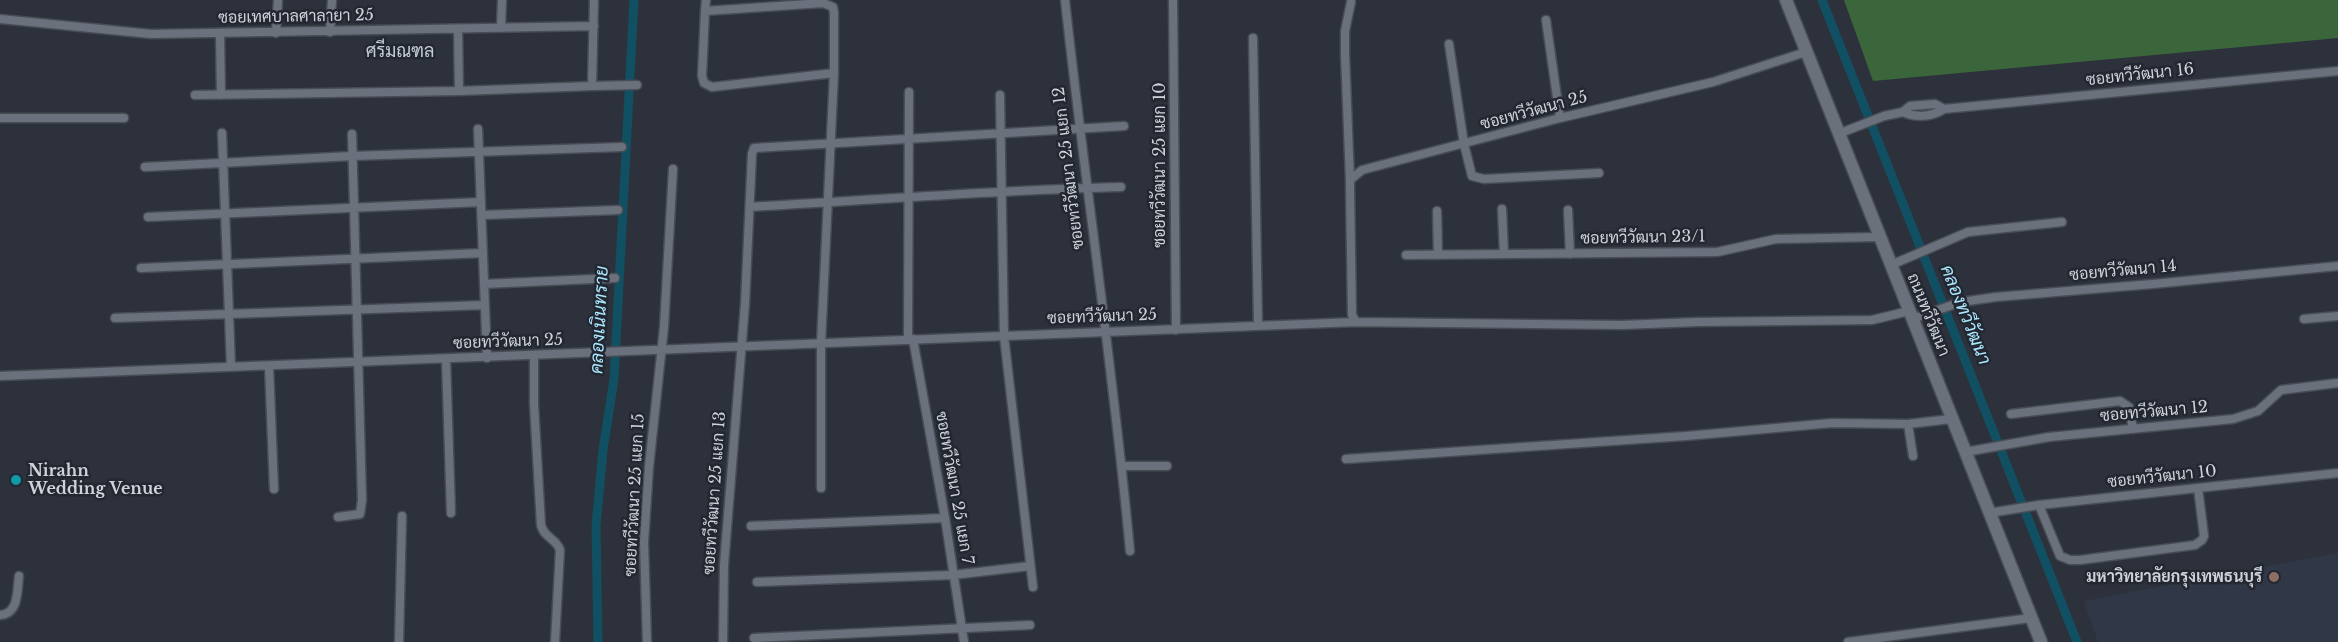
<!DOCTYPE html>
<meta charset="utf-8">
<style>
body{margin:0}
canvas{display:block;background:#2c313b}
</style>
<canvas width="2338" height="642"></canvas>
<script>
const ctx = document.querySelector('canvas').getContext('2d');
ctx.lineJoin = 'round';
function fillPath(path, color) {
  ctx.fillStyle = color;
  ctx.fill(path, 'evenodd');
}
function strokePath(path, color, width, dash) {
  ctx.strokeStyle = color;
  ctx.lineWidth = width;
  ctx.lineCap = dash ? 'butt' : 'round';
  ctx.setLineDash(dash || []);
  ctx.stroke(path);
}
function write(font, color, halo, rows, align = 'center') {
  ctx.font = font + ' "Libre Baskerville",Sarabun,serif';
  ctx.lineWidth = 5;
  ctx.setLineDash([]);
  ctx.textBaseline = 'middle';
  ctx.strokeStyle = halo;
  ctx.fillStyle = color;
  for (const [text, x, y, turn = 0] of rows) {
    ctx.save();
    ctx.translate(x, y);
    ctx.rotate((+turn || 0) * Math.PI / 180);
    ctx.textAlign = isNaN(turn) ? turn : align;
    if (halo) ctx.strokeText(text, 0, 0);
    ctx.fillText(text, 0, 0);
    ctx.restore();
  }
}
fillPath(new Path2D(`
 M2338,553V642H2098L2084,601Z`), '#303848');
fillPath(new Path2D(`
 M1844,0H2338V38L1873,81Z`), '#3b663c');
strokePath(new Path2D(`
 M1822,0L2077,642
 M598,642L596,526L603,450L614,379L634,0`), '#105062', 9);
const street = new Path2D(`
 M1065,0C1085,184 1113,367 1130,551
 M1173,0L1176,330
 M705,11L706,0
 M0,19L151,34L594,26
 M1546,20L1560,118
 M501,28L502,0
 M458,29L459,91
 M330,32L332,0
 M276,33L278,0
 M220,34L221,95
 M1253,38L1258,325
 M1449,44L1464,144L1472,176L1484,179L1599,173
 M592,86L637,85
 M195,95L459,91L592,86L594,0
 M1000,95L1004,336L1033,587
 M1903,112C1916,118 1931,117 1944,109L2338,71
 M0,118H124
 M478,129L487,358
 M222,133L231,367
 M1838,134L1884,116L1903,112L1910,106L1935,104L1944,109
 M145,167L352,156L622,147
 M1350,180L1345,54V31L1351,2
 M750,207C874,200 997,190 1121,187
 M1502,209L1504,254
 M1568,210L1570,254
 M1437,211L1438,255
 M482,215L618,210
 M148,217L481,202
 M1406,255L1717,252L1776,239L1879,237
 M1891,265L1968,232L2062,222
 M141,268L483,253
 M484,284L615,278
 M115,318L485,305
 M1912,319L1961,302L1996,297L2153,284L2338,266
 M2304,319L2338,316
 M1356,322L1352,315L1350,189V180L1362,170L1560,118L1713,82L1806,52
 M908,339L909,92
 M913,339L945,518L964,642
 M534,356V404L541,525C544,538 556,538 560,550L555,642
 M446,359L451,513
 M269,366L274,489
 M0,376L1356,322L1622,325L1697,322L1872,320L1909,311
 M2011,414L2120,401L2129,407L2133,429
 M1908,424L1913,456
 M1965,452L2049,437L2233,419L2258,411L2281,390L2338,383
 M1346,459L1686,436L1832,423L1908,424L1951,419
 M1122,466H1167
 M821,488V343L834,73V13L833,7L823,3L705,11L702,76L704,83L712,87L834,73
 M2039,505L2060,556L2070,560H2080L2195,545L2202,540L2204,536L2198,488
 M1989,513L2039,505L2338,473
 M338,517L360,514L362,500L352,134
 M751,526L945,518
 M757,582L953,575L1030,566
 M0,615C19,614 17,591 19,576
 M754,638L1030,625
 M399,642L402,516
 M647,642L644,542L649,467L664,327L673,169
 M723,642L724,565L745,304L752,154L754,148L1124,126
 M1848,642L2031,618`);
const secondary = new Path2D(`
 M1786,0L2041,642`);
strokePath(street, '#484d55', 11);
strokePath(secondary, '#484d55', 15);
strokePath(street, '#6b717c', 8);
strokePath(secondary, '#6b717c', 12);
for (const [x, y, r, color] of [
 [16,480,6,"#0f9aa8"],
 [2274,577,6,"#8d6e63"]
]) {
  const dot = new Path2D();
  dot.arc(x, y, r, 0, 2 * Math.PI);
  ctx.fillStyle = color;
  ctx.fill(dot);
  strokePath(dot, '#222731', 2);
}
write('16px', '#cfd2d9', '#222731', [
 ["ซอยเทศบาลศาลายา 25",296,17,-1],
 ["ซอยทวีวัฒนา 16",2140,75,-6],
 ["ซอยทวีวัฒนา 25",1534,111,-15],
 ["ซอยทวีวัฒนา 25 แยก 10",1160,165,-90],
 ["ซอยทวีวัฒนา 25 แยก 12",1069,168,-97],
 ["ซอยทวีวัฒนา 23/1",1643,238,-1],
 ["ซอยทวีวัฒนา 14",2123,271,-5],
 ["ถนนทวีวัฒนา",1928,315,68],
 ["ซอยทวีวัฒนา 25",1102,317,-2],
 ["ซอยทวีวัฒนา 25",508,342,-2],
 ["ซอยทวีวัฒนา 12",2154,412,-5],
 ["ซอยทวีวัฒนา 10",2162,477,-6],
 ["ซอยทวีวัฒนา 25 แยก 7",954,488,80],
 ["ซอยทวีวัฒนา 25 แยก 13",715,493,-86],
 ["ซอยทวีวัฒนา 25 แยก 15",635,495,-87]
]);
write('bold 16px', '#cfd2d9', '#222731', [
 ["Nirahn",28,471],
 ["Wedding Venue",28,489],
 ["มหาวิทยาลัยกรุงเทพธนบุรี",2262,577,"right"]
], 'left');
write('18px', '#c4cad7', '#222731', [
 ["ศรีมณฑล",400,52]
]);
write('italic 18px', '#abe8fe', '#222731', [
 ["คลองทวีวัฒนา",1965,315,68],
 ["คลองเนินทราย",600,320,-87]
]);
</script>
